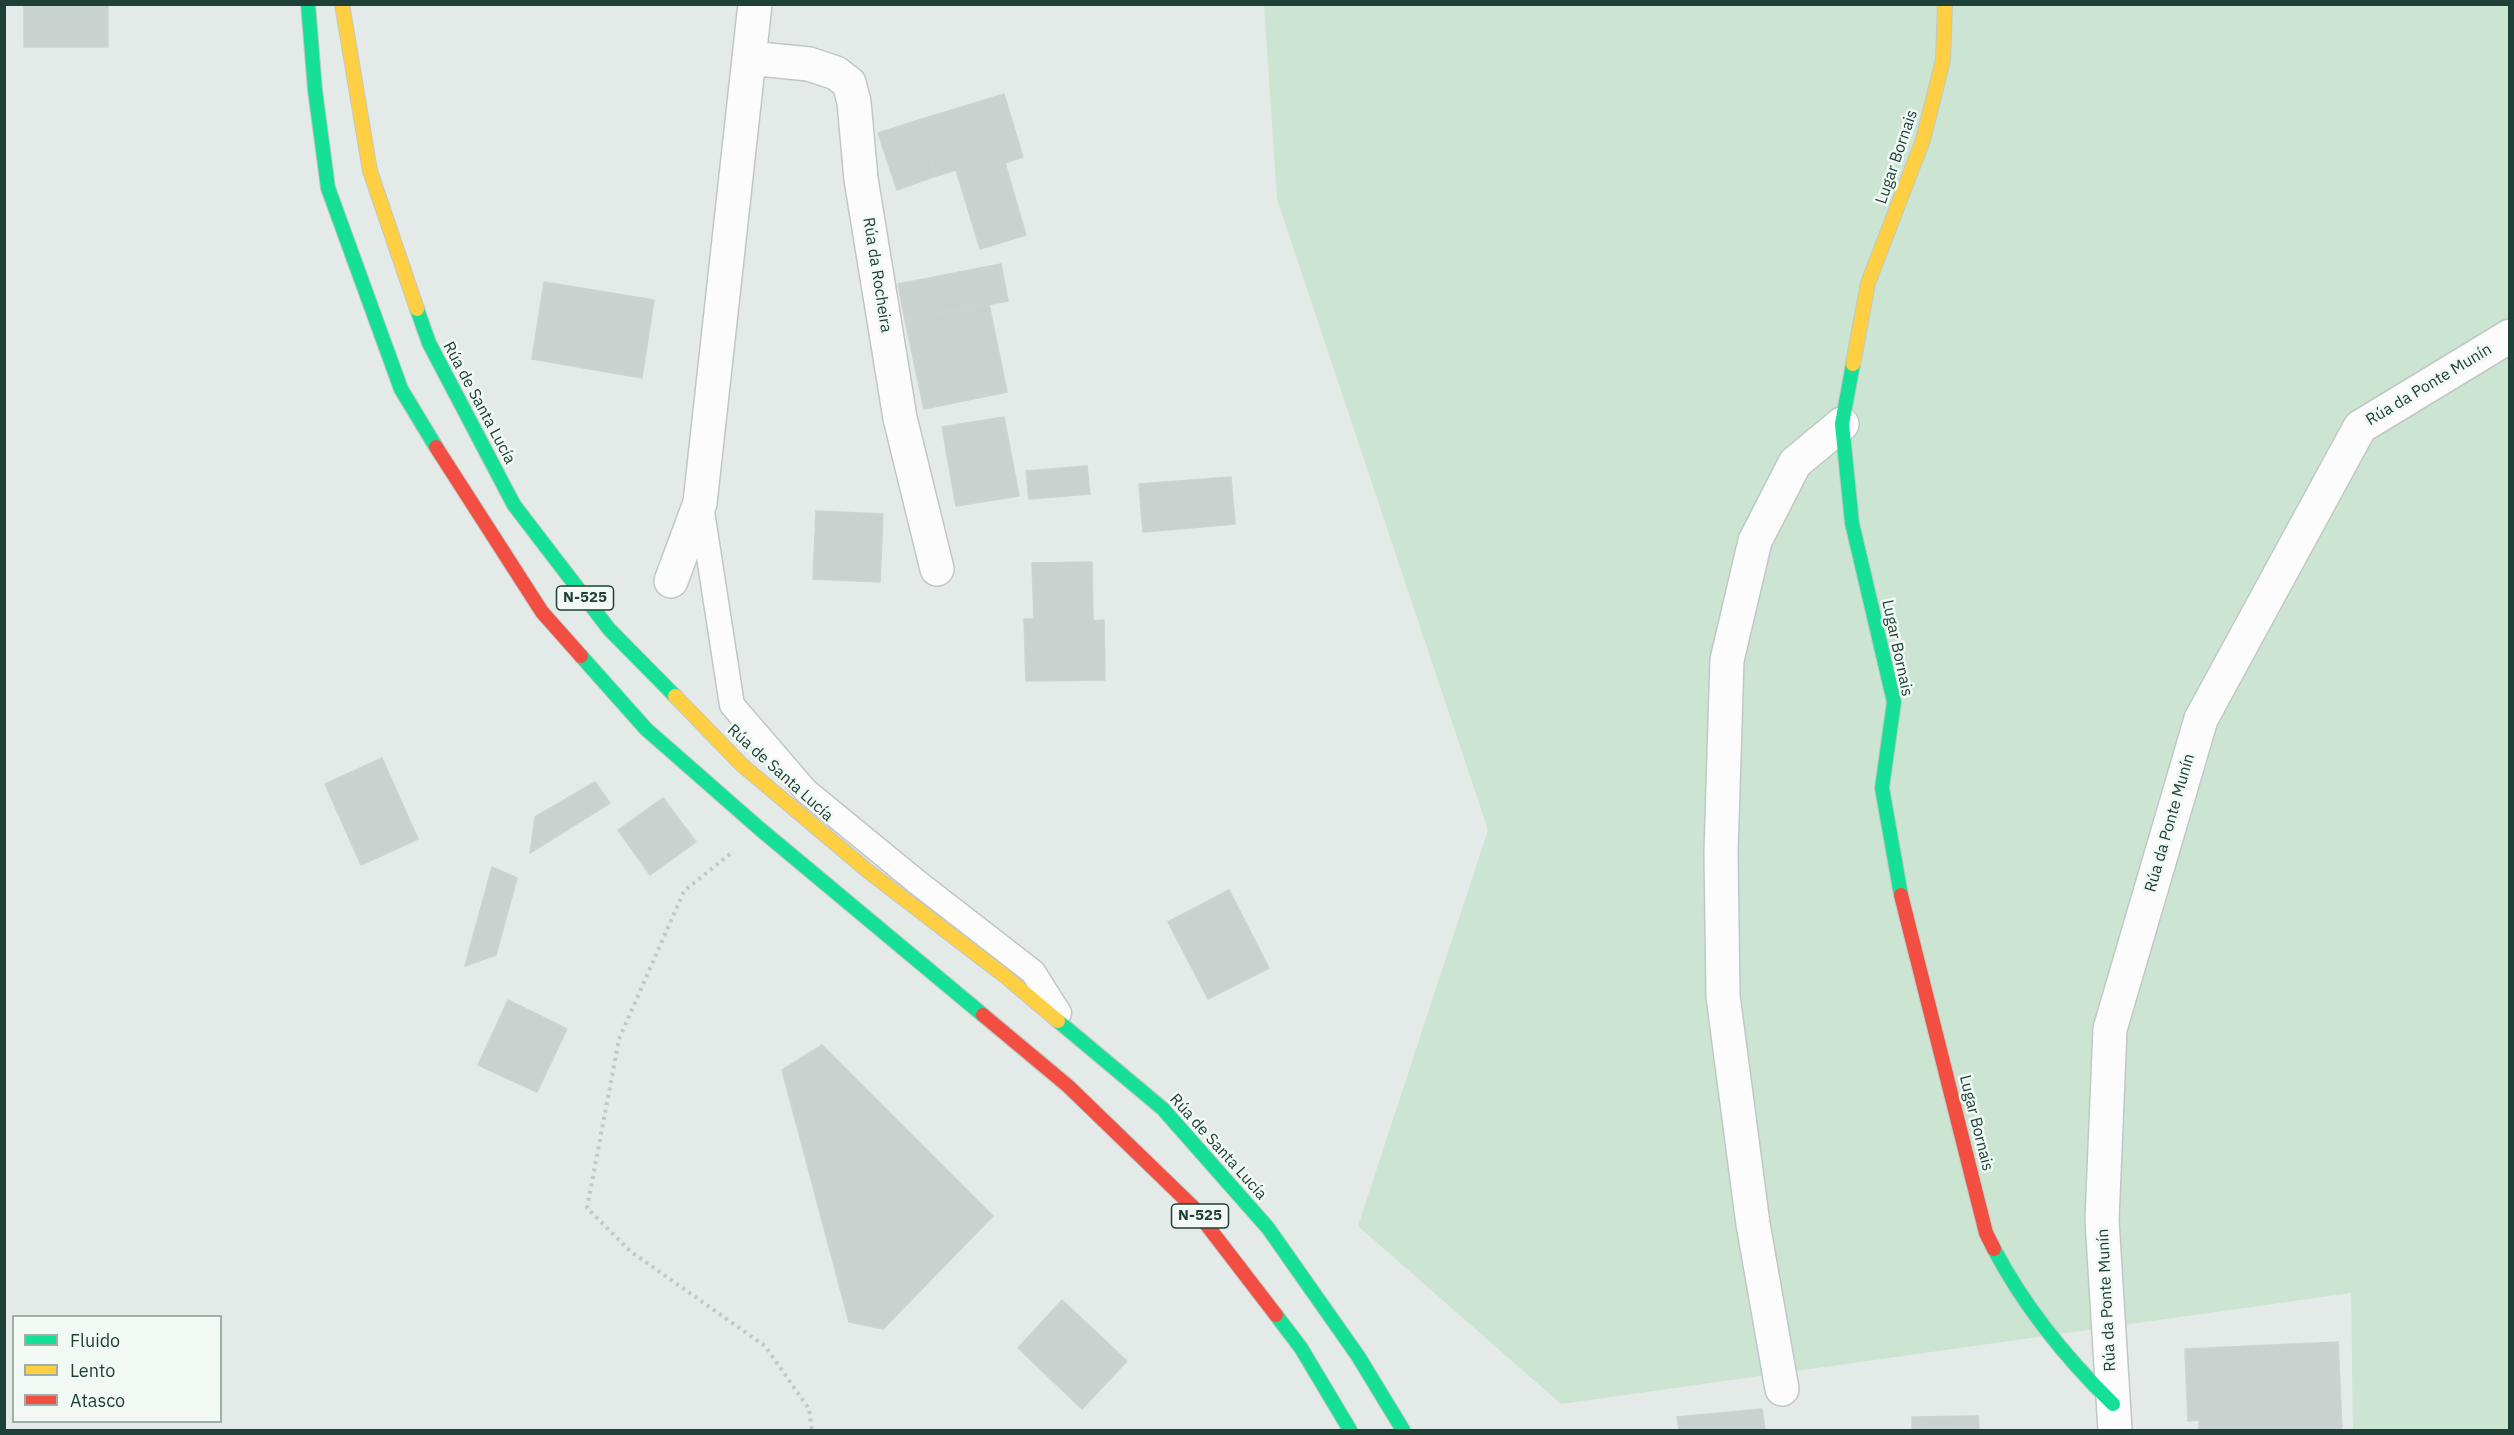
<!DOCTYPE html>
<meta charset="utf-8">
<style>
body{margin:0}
#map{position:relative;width:2514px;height:1435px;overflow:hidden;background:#e4eae7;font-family:"IBM Plex Sans",sans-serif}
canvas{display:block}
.frame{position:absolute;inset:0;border:6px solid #1f4036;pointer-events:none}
.legend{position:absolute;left:12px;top:1315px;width:210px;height:108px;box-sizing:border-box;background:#f2f9f5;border:2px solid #9eafa9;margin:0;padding:8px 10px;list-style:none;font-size:18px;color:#1f4036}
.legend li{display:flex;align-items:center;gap:12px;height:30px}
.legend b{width:30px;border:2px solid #9eafa9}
</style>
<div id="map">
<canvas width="2514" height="1435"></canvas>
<div class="frame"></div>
<ul class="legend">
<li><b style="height:8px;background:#16e098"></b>Fluido</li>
<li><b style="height:8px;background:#ffcf43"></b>Lento</li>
<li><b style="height:8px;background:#f24e42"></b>Atasco</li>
</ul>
</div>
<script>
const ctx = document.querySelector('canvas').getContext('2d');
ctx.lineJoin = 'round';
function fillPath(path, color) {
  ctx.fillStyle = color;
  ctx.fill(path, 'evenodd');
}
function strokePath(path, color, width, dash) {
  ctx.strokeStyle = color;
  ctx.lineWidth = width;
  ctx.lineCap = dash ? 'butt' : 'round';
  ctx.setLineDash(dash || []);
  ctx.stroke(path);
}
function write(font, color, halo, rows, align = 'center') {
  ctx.font = font + ' "IBM Plex Sans",sans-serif';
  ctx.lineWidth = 5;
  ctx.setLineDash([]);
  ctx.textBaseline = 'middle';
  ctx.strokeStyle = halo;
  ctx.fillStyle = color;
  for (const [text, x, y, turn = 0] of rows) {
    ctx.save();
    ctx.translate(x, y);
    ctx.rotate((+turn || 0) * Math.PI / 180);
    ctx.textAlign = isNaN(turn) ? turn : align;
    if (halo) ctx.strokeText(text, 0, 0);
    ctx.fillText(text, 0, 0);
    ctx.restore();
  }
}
fillPath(new Path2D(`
 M1264,5H2509V1430H2353L2351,1293L1561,1404L1358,1226L1488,830L1277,199Z`), '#cbe5d2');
const building = new Path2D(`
 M24,4H108V47H24Z
 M1004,94L1023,157L1005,163L1026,235L980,249L956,170L936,176L919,120Z
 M919,120L936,176L897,190L878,133Z
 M1001,264L1008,301L905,320L898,284Z
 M544,282L654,300L642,378L532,359Z
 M989,304L1007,392L924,409L905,320Z
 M1004,417L1019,496L956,506L942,427Z
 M1087,466L1090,494L1029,499L1026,471Z
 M1231,477L1235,524L1143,532L1139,484Z
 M816,511L883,514L880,582L813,579Z
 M1092,562L1093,621L1104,620L1105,680L1026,681L1024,619H1034L1032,563Z
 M382,758L418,839L361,865L325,784Z
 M595,782L610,803L530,853L535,817Z
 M663,798L696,842L650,875L618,830Z
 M492,867L517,878L496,955L465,966Z
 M1229,890L1269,968L1208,999L1168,922Z
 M508,1000L567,1029L537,1092L478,1065Z
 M822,1045L993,1216L883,1329L849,1322L782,1070Z
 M1062,1300L1127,1361L1082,1409L1018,1348Z
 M2338,1342L2342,1430H2199V1420L2188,1421L2185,1349Z
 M1762,1409L1765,1430H1679L1677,1417Z
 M1978,1416L1979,1430H1912V1417Z`);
fillPath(building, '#cad2cf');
strokePath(building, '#cdd3d0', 1.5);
const lane = new Path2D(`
 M701,505L732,705L806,791L917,882L1033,972L1059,1013`);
const street = new Path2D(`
 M749,58L809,64L836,73L849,83L854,102L861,179L900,418L937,569
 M671,581L700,503L755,4
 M1782,1389L1753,1224L1723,996L1721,852L1727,660L1755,541L1795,463L1842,424
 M2115,1430L2102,1220L2110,1029L2201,719L2360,427L2510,336`);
const fast = new Path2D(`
 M308,4L315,90L328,188L401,389L436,447
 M417,309L429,343L514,505L609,629L675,696
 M1853,364L1842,424L1852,523L1894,702L1882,788L1901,895
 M581,656L646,729L760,829L983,1015
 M1058,1021L1163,1109L1268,1228L1358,1356L1403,1430
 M1994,1249C2024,1306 2067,1359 2113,1404
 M1276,1315L1301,1348L1350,1430`);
const slow = new Path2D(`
 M342,4L370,171L417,309
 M1853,364L1868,283L1923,140L1943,60L1945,4
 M675,696L742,765L869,872L1006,977L1058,1021`);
const jam = new Path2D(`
 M436,447L542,612L581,656
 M1901,895L1986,1233L1994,1249
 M983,1015L1068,1086L1193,1207L1276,1315`);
strokePath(lane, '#c1c7c4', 27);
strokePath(street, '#c1c7c4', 36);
strokePath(fast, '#bfc8c4', 16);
strokePath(slow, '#bfc8c4', 16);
strokePath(jam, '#bfc8c4', 16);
strokePath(new Path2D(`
 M730,854L684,891L619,1039L587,1208L630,1251L765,1346L809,1409L812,1430`), '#c0cac6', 4, [3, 4.5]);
strokePath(lane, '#fbfcfb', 24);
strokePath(street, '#fbfcfb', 33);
strokePath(fast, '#16e098', 14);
strokePath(slow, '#ffcf43', 14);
strokePath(jam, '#f24e42', 14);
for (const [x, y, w] of [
 [585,598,57],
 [1200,1216,57]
]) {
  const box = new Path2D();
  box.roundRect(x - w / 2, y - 12, w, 24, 4.5);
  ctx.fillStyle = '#f2f9f5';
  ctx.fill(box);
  strokePath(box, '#1f4036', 1.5);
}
write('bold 15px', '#1f4036', null, [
 ["N-525",585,598],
 ["N-525",1200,1216]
]);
write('16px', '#1f4036', '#f2f9f5', [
 ["Lugar Bornais",1897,157,-71],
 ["Rúa da Rocheira",877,275,81],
 ["Rúa da Ponte Munín",2429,385,-31],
 ["Rúa de Santa Lucía",479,403,62],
 ["Lugar Bornais",1897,648,78],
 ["Rúa de Santa Lucía",780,773,42],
 ["Rúa da Ponte Munín",2170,823,-74],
 ["Lugar Bornais",1976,1123,76],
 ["Rúa de Santa Lucía",1218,1147,48],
 ["Rúa da Ponte Munín",2107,1300,-93]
]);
</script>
